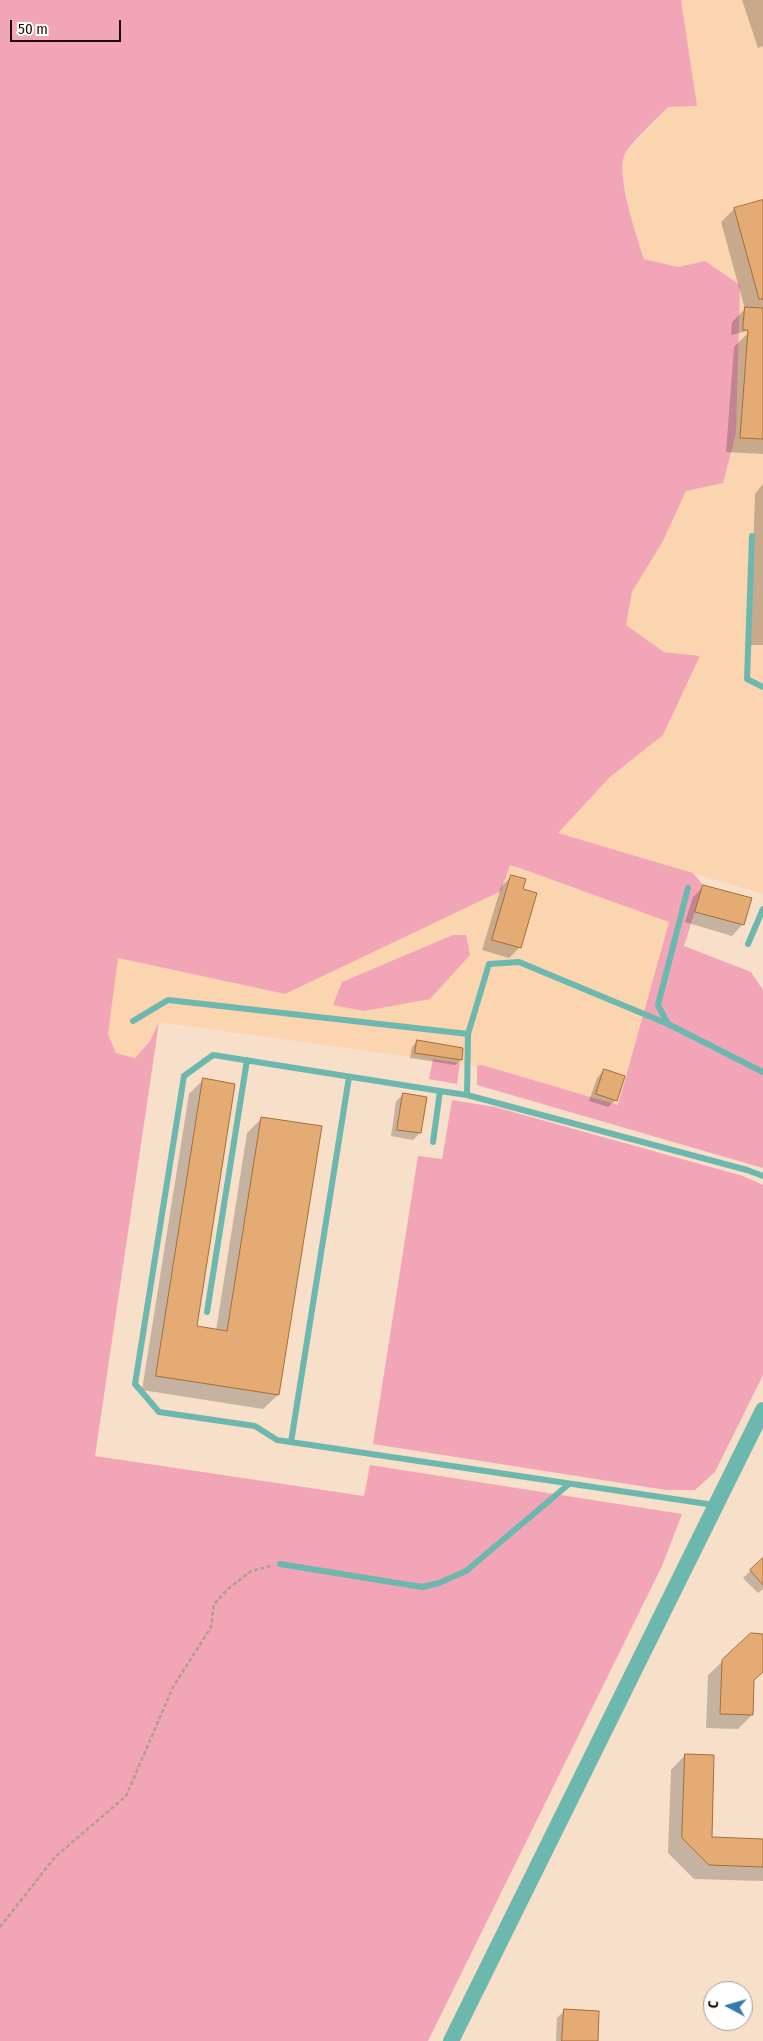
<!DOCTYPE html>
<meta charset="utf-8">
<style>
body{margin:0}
#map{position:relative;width:763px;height:2041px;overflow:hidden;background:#f7dfc9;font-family:"Fira Sans Condensed",sans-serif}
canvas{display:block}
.north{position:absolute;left:703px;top:1981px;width:50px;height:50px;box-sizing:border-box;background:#fff;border:1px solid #a59d99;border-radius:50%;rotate:276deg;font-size:14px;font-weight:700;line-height:20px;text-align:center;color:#1f0b00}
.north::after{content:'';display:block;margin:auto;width:18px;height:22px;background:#357bb0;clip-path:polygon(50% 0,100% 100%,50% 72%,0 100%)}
.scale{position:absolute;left:10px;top:20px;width:111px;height:22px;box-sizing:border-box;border:2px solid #1f0b00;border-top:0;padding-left:6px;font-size:15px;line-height:18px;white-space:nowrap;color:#1f0b00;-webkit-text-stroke:4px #fff;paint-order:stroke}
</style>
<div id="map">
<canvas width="763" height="2041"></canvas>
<div class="north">С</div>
<div class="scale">50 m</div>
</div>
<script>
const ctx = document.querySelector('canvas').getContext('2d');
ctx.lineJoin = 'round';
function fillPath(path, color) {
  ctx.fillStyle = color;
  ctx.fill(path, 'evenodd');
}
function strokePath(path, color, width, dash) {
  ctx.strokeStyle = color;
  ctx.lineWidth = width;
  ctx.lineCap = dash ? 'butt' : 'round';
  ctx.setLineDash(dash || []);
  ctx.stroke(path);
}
fillPath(new Path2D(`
 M681,0H763V894L558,833L610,777L663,735L700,656L664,652L626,625L632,592L663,541L686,490L723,483L705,261L678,267L644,259L631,221L623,173L624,155L669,107L696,105Z
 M510,865L669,921L618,1105L482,1065L477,1066L159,1022L150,1041L135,1058L116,1053L108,1034L117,958L285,994Z`), '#fbd4b0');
fillPath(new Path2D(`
 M0,0H681L697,106L668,107C660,116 627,146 624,156C617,179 636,235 644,259L678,267L705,261L740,285L736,433L723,483L686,491L663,541L632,592L626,625L664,652L700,656L663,735L610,777L558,833L693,873L703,885L684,946L751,972L763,990V1168L477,1085V1066L482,1065L618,1105L669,922L525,870L510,865L501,891L285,994L118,958L108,1034L116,1053L135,1058L150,1041L159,1022L95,1456L364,1496L370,1465L682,1514L662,1566L428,2041H0Z
 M453,935H466L470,955L430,999L364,1011L333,1005L342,982Z
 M433,1059L460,1063L457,1084L429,1079Z
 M452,1100L495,1107L743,1176L763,1185V1375L715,1472L695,1490H666L373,1444L418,1156L442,1159Z`), '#f2a5b6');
fillPath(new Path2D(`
 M742,0H763V46L758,48Z
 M763,208V327L731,335L732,322L745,309L721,222L734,209Z
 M748,333H763V454L726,452L734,347Z
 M763,484V645H750L755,494Z
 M512,876L522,889L520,947L509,958L482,950L501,887Z
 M704,886L750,899L742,925L732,936L685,922L693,897Z
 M417,1041L461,1060L455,1065L410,1058L412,1047Z
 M604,1070L616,1100L608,1107L589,1101L597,1078Z
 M203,1080L195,1327L216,1331L247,1133L262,1118L278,1395L263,1409L142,1390L189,1094Z
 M404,1094L420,1133L413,1140L391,1136L396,1101Z
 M763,1559V1589L758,1593L743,1578Z
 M763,1635V1672L753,1681L752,1715L738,1729L706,1728L708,1675L723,1661Z
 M685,1755L711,1838L763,1840V1881L694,1879L668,1853L671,1770Z
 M564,2011L576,2041H556L557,2018Z`), '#0003');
const building = new Path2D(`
 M763,200V299H759L734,208Z
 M745,307L763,308V439L740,438L748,330H743Z
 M511,875L526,879L523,889L537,893L521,948L492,940Z
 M703,885L752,898L744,925L695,912Z
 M417,1040L463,1048L462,1060L415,1053Z
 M604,1069L625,1076L617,1101L596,1094Z
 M203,1078L235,1084L197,1326L227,1331L261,1117L322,1126L279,1395L156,1376Z
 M403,1093L427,1097L421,1133L397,1130Z
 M763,1558V1585L750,1570Z
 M751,1633L763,1634V1672L754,1680L753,1715L720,1714L722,1660Z
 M685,1754L714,1755L712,1837L763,1839V1867L709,1865L682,1838Z
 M564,2009L599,2011L598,2041H562Z`);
fillPath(building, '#e5ab74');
strokePath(building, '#a46e37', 1);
strokePath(new Path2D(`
 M0,1927L55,1857L126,1796L173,1687L211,1627L214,1604L228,1589L251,1571L271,1566`), '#b49d8b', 2.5, [4, 2.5]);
strokePath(new Path2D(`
 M752,536L747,679L763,687
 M688,888L658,1005L668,1024L763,1072
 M748,944L763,909
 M133,1021L168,1000L468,1034
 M440,1091L213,1055L184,1076L135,1384L159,1412L255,1426L277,1440L714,1505
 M467,1095L468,1034L489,964L519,962L668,1024
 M433,1142L440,1091L467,1095L747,1170L763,1176
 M207,1312L247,1060
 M291,1442L349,1077
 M280,1564L422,1587L439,1583L466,1571L569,1484`), '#6db8ae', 6);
strokePath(new Path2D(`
 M451,2041L763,1410`), '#6db8ae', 16);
</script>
